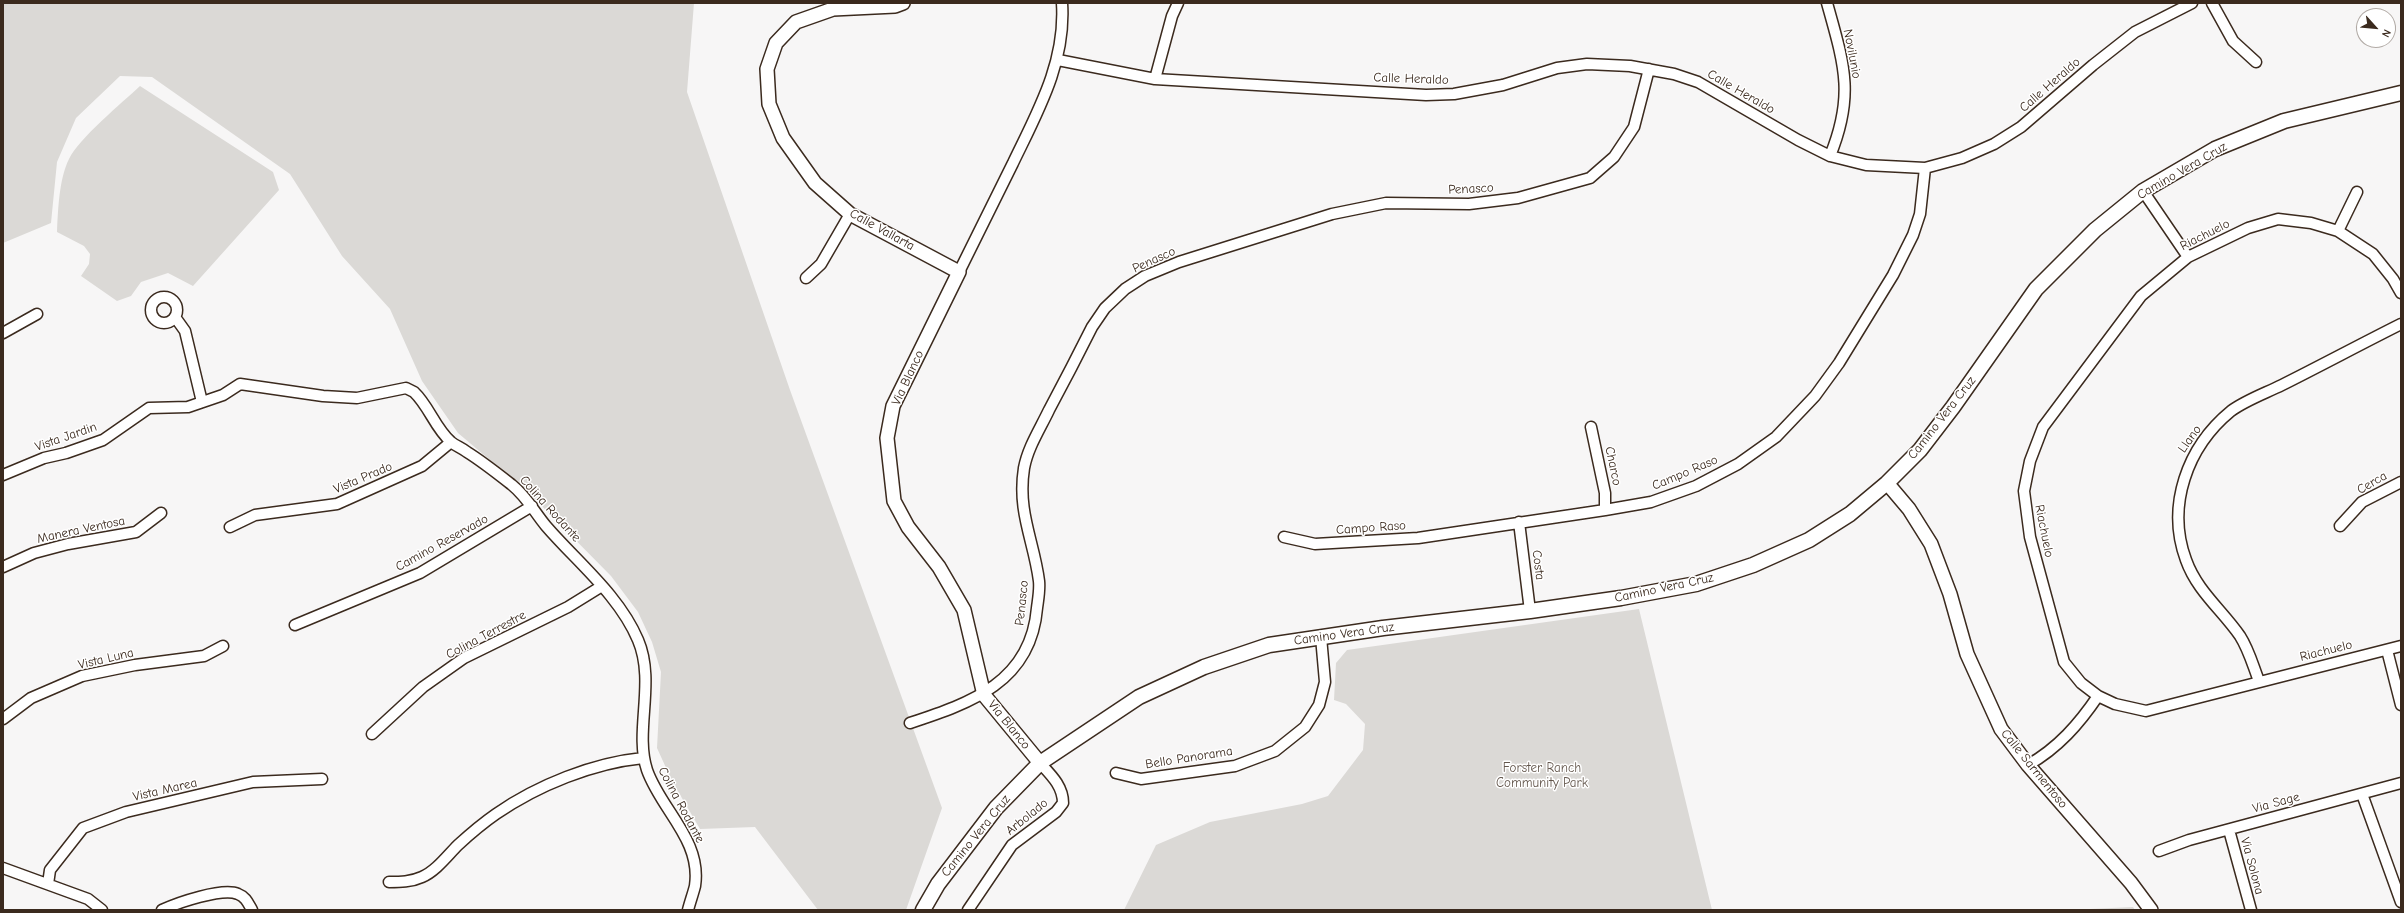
<!DOCTYPE html>
<style>
body{margin:0}
#map{position:relative;width:2404px;height:913px;overflow:hidden;background:#f7f6f6;font-family:"Comic Neue",sans-serif}
canvas{display:block}
.frame{position:absolute;inset:0;border:4px solid #3b2a1e;pointer-events:none}
.north{position:absolute;left:2356px;top:8px;width:40px;height:40px;box-sizing:border-box;background:#fff;border:1px solid #b1aaa5;border-radius:50%;rotate:117deg;font-size:11px;font-weight:700;line-height:16px;text-align:center;color:#3b2a1e}
.north::after{content:'';display:block;margin:auto;width:14px;height:18px;background:#3b2a1e;clip-path:polygon(50% 0,100% 100%,50% 72%,0 100%)}
</style>
<div id="map">
<canvas width="2404" height="913"></canvas>
<div class="frame"></div>
<div class="north">N</div>
</div>
<script>
const ctx = document.querySelector('canvas').getContext('2d');
ctx.lineJoin = 'round';
function fillPath(path, color) {
  ctx.fillStyle = color;
  ctx.fill(path, 'evenodd');
}
function strokePath(path, color, width, dash) {
  ctx.strokeStyle = color;
  ctx.lineWidth = width;
  ctx.lineCap = dash ? 'butt' : 'round';
  ctx.setLineDash(dash || []);
  ctx.stroke(path);
}
function write(font, color, halo, rows, align = 'center') {
  ctx.font = font + ' "Comic Neue",sans-serif';
  ctx.lineWidth = 3;
  ctx.setLineDash([]);
  ctx.textBaseline = 'middle';
  ctx.strokeStyle = halo;
  ctx.fillStyle = color;
  for (const [text, x, y, turn = 0] of rows) {
    ctx.save();
    ctx.translate(x, y);
    ctx.rotate((+turn || 0) * Math.PI / 180);
    ctx.textAlign = isNaN(turn) ? turn : align;
    if (halo) ctx.strokeText(text, 0, 0);
    ctx.fillText(text, 0, 0);
    ctx.restore();
  }
}
fillPath(new Path2D(`
 M3,3H694L687,92L790,390L942,808L906,910H818L755,827L700,829L672,781L657,748L661,672L652,642L638,612L611,576L529,493L458,433L422,381L390,309L342,256L290,174L152,77L120,76L76,118L57,162L51,223L3,243Z
 M140,86L273,172L279,190L193,286L168,273L141,282L131,296L117,301L81,276L89,264L90,254L84,246L57,232C58,210 59,179 69,159C78,139 123,102 140,86Z
 M1639,609L1712,910H1124L1156,845L1210,822L1302,804L1328,796L1363,750L1365,724L1346,704L1334,700L1336,663L1347,650Z
 M2133,907L2135,910H2069Z`), '#dbd9d6');
const minor = new Path2D(`
 M1827,3C1844,64 1855,95 1830,156
 M2212,3L2233,41L2256,62
 M1058,60L1155,79L1426,95L1454,94L1503,85L1557,68L1587,64L1630,66L1674,74L1698,82L1798,140L1830,156L1866,165L1925,168L1962,158L1994,144L2021,127L2093,65L2135,32L2192,3
 M1155,79L1172,16L1178,3
 M2143,191L2188,257
 M2338,231L2357,192
 M959,272C977,235 995,199 1013,163C1038,111 1066,62 1062,3
 M806,278L821,264L850,214
 M2401,293L2393,279L2373,254L2338,231L2311,223L2278,219L2248,228L2188,257L2141,296L2043,427L2030,461L2024,491L2030,537L2064,662L2081,683L2098,696L2115,704L2146,711L2401,646
 M151 310a13 13 0 1 1 26 0a13 13 0 1 1-26 0Z
 M175,317L185,331L202,402
 M3,333L37,314
 M1591,427L1605,493V510
 M3,475L44,458L66,453L103,440L149,408L188,407L223,395L240,384L323,396L357,398L406,388L414,392C429,406 435,428 451,442C456,446 462,448 467,452C483,462 498,474 512,485C527,497 535,513 546,526C577,562 619,595 638,640C656,682 634,731 647,770C661,810 702,840 695,886C693,894 690,902 688,910
 M1519,522L1530,611
 M2340,526L2362,502L2401,482
 M230,527L255,515L337,504L422,466L451,442
 M1284,537L1315,544L1418,538L1605,510L1651,502L1696,486L1738,464L1776,437L1815,396L1839,363L1893,275L1913,235L1920,214L1925,168
 M3,567L34,553L68,544L136,532L161,513
 M295,625L420,573L532,506
 M2387,650L2401,705
 M2259,681C2253,666 2249,650 2240,636C2222,610 2197,591 2186,560C2166,506 2187,447 2231,411C2246,400 2266,393 2282,385C2322,365 2361,344 2401,324
 M3,719L31,698L82,676L135,665L204,656L223,646
 M910,723C971,703 1031,682 1037,608C1038,600 1040,590 1039,581C1034,541 1017,512 1024,468C1028,447 1040,429 1049,410C1064,382 1078,355 1092,327L1105,308L1125,289L1145,276L1179,262L1332,214L1386,203L1469,204L1518,198L1590,178L1614,157L1634,127L1649,69
 M372,734L423,687L464,658L568,607L602,586
 M2028,765C2058,748 2079,724 2098,696
 M1116,773L1141,779L1235,766L1275,751L1305,727L1319,705L1325,682L1321,637
 M2362,794L2401,902
 M2229,830L2251,910
 M2159,851L2189,840L2401,783
 M3,868L88,899L102,910
 M389,882C400,882 411,882 422,877C436,871 447,856 458,845C470,834 483,823 496,814C538,785 593,763 643,758
 M48,884L50,870L83,828L126,812L253,782L322,779
 M162,910C177,903 223,887 238,894C246,897 248,903 252,910
 M968,910L1012,845L1056,812L1063,803C1063,786 1051,775 1040,763`);
const tertiary = new Path2D(`
 M903,3L895,6L833,9L796,22L776,43L767,69L769,104L783,138L815,183L850,214L959,272L893,406L887,438L894,501L908,527L939,567L964,610L984,695L1040,763
 M1887,483L1909,509L1931,544L1950,594L1967,654L2001,729L2028,765L2131,883L2151,910`);
const secondary = new Path2D(`
 M923,910L938,884L996,808L1040,763L1139,697L1204,667L1269,645L1383,628L1530,611L1621,598L1696,584L1753,565L1809,540L1850,514L1887,483L1920,450L1953,407L2036,289L2095,230L2143,191L2215,149L2284,121L2401,93`);
strokePath(minor, '#3b2a1e', 13);
strokePath(tertiary, '#3b2a1e', 16);
strokePath(secondary, '#3b2a1e', 17);
strokePath(minor, '#fff', 10);
strokePath(tertiary, '#fff', 13);
strokePath(secondary, '#fff', 14);
write('13px', '#3b2a1e', '#fff', [
 ["Novilunio",1852,54,79],
 ["Calle Heraldo",1411,79,2],
 ["Calle Heraldo",2050,85,-41],
 ["Calle Heraldo",1741,92,30],
 ["Camino Vera Cruz",2182,171,-30],
 ["Penasco",1471,189,-3],
 ["Calle Vallarta",882,230,29],
 ["Riachuelo",2205,235,-27],
 ["Penasco",1154,260,-24],
 ["Via Blanco",908,378,-65],
 ["Camino Vera Cruz",1942,418,-52],
 ["Vista Jardin",66,437,-19],
 ["Llano",2190,439,-55],
 ["Charco",1613,466,78],
 ["Campo Raso",1685,473,-23],
 ["Vista Prado",363,478,-23],
 ["Cerca",2372,483,-30],
 ["Colina Rodante",550,509,48],
 ["Campo Raso",1371,528,-4],
 ["Manera Ventosa",81,530,-12],
 ["Riachuelo",2044,531,79],
 ["Camino Reservado",442,543,-29],
 ["Costa",1538,565,83],
 ["Camino Vera Cruz",1664,588,-12],
 ["Penasco",1022,603,-84],
 ["Camino Vera Cruz",1344,634,-8],
 ["Colina Terrestre",486,635,-28],
 ["Riachuelo",2326,651,-14],
 ["Vista Luna",106,659,-13],
 ["Via Blanco",1009,725,51],
 ["Bello Panorama",1189,758,-9],
 ["Calle Sarmentoso",2034,769,51],
 ["Vista Marea",165,790,-13],
 ["Via Sage",2276,803,-15],
 ["Colina Rodante",681,805,62],
 ["Arbolado",1027,817,-39],
 ["Camino Vera Cruz",976,836,-51],
 ["Via Solona",2252,866,75]
]);
write('13px', '#63564c', '#fff', [
 ["Forster Ranch",1542,768],
 ["Community Park",1542,783]
]);
</script>
